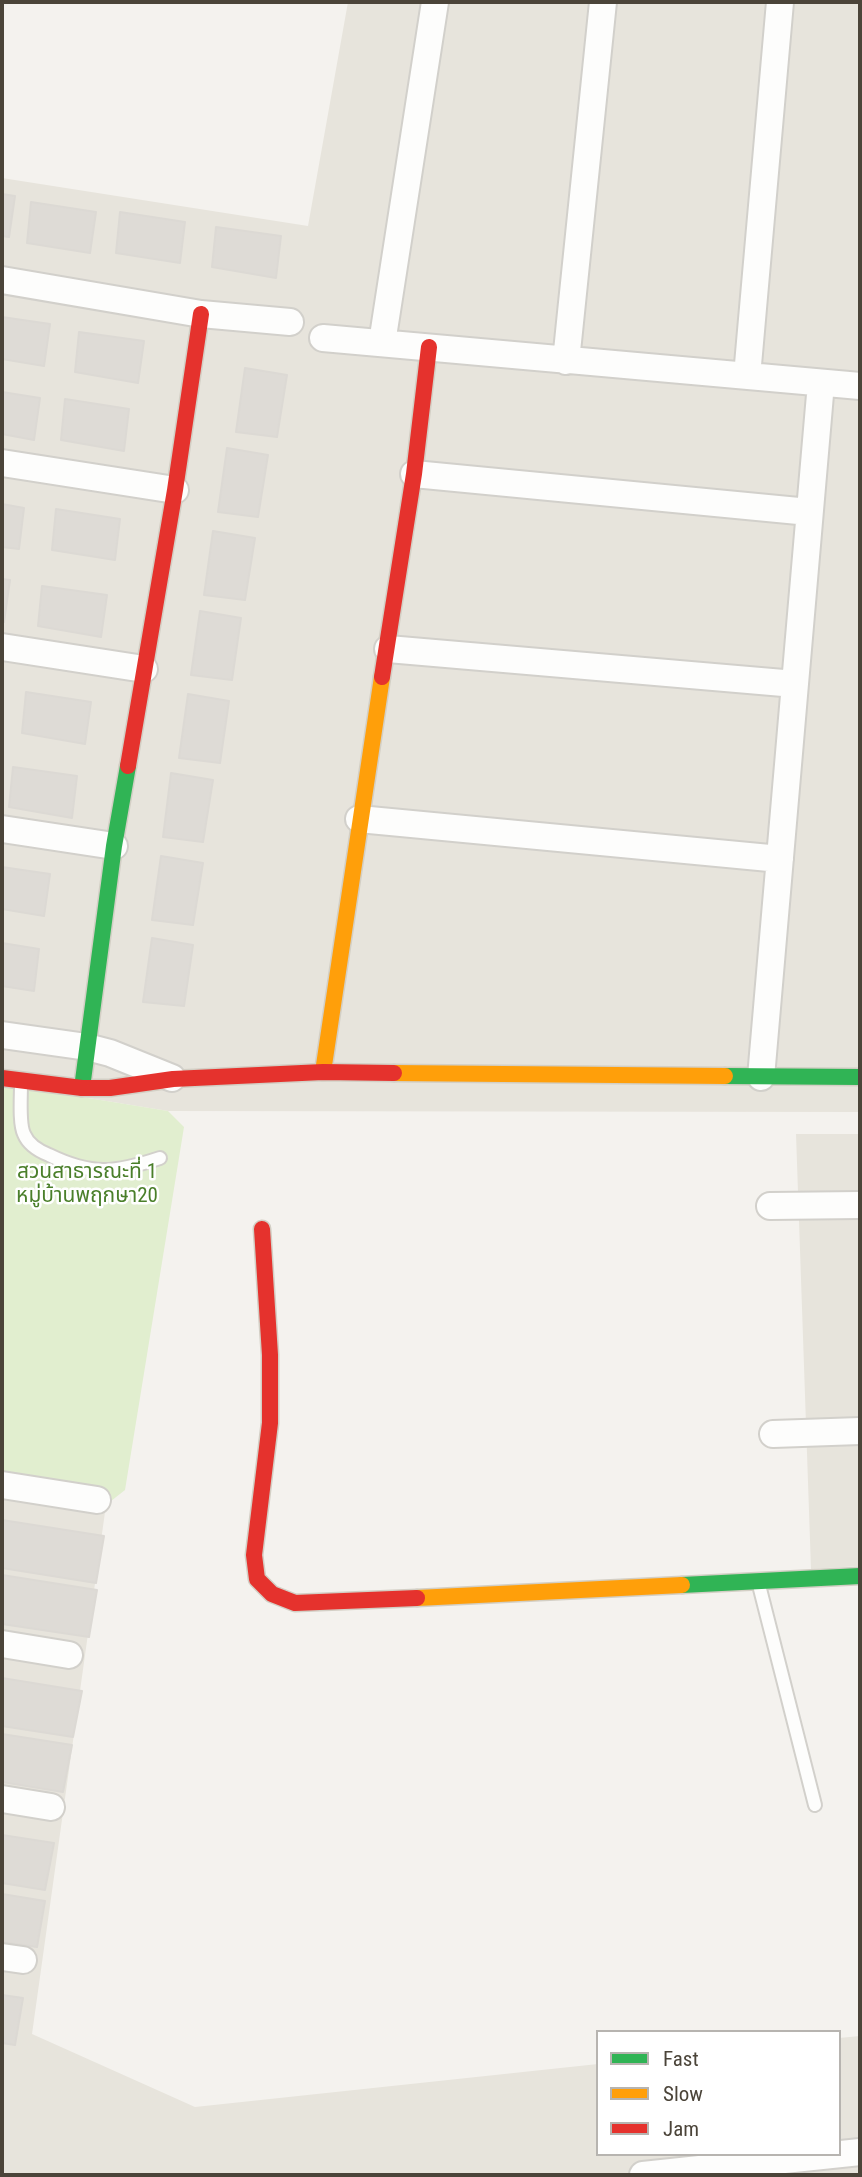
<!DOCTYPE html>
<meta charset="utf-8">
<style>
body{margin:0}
#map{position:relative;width:862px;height:2177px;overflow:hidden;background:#f4f2ee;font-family:"Roboto Condensed",sans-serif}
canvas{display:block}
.frame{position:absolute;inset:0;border:4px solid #4b4439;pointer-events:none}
.legend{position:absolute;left:596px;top:2030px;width:245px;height:126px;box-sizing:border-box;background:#fff;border:2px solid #b7b4b0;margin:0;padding:9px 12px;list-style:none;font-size:21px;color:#4b4439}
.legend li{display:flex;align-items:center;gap:14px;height:35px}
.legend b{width:35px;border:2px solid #b7b4b0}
</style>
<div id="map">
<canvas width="862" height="2177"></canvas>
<div class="frame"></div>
<ul class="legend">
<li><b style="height:9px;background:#30b455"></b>Fast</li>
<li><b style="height:9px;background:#ff9f0a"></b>Slow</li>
<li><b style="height:9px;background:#e5322d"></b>Jam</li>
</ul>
</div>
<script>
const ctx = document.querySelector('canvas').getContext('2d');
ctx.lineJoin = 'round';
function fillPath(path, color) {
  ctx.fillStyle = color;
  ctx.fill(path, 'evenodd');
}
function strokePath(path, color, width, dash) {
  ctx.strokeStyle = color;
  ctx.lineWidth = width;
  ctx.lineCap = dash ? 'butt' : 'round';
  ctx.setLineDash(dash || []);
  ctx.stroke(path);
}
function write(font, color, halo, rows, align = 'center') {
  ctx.font = font + ' "Roboto Condensed","Noto Sans Thai",sans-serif';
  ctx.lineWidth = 5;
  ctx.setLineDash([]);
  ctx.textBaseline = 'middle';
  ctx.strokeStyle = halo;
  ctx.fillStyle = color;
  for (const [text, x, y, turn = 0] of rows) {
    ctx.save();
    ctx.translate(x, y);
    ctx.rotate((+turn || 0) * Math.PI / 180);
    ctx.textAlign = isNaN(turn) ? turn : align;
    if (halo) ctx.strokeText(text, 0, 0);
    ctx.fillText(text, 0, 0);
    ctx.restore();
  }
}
fillPath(new Path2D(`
 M348,2H860V1112L168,1111L2,1084V178L308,226Z
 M796,1134H860V1566L811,1569Z
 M2,1488L106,1505L32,2034L195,2107L598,2064V2154H839V2038L860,2036V2175H2Z`), '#e7e4dc');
fillPath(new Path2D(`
 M2,1084L168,1111L184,1127L125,1490L106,1505L2,1488Z`), '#e1eecf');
const building = new Path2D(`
 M2,194L15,196L9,237L2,236Z
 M31,202L96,212L90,253L27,243Z
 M120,212L185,222L180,263L116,253Z
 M216,227L281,236L276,278L212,267Z
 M2,317L50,324L44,366L2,359Z
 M79,332L144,341L138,383L75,372Z
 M245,368L287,375L277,437L236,432Z
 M2,392L40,398L34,440L2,434Z
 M65,399L129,409L124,451L61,440Z
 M227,448L268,455L258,517L218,512Z
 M2,504L24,508L19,549L2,547Z
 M56,509L120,519L115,560L52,550Z
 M213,531L255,538L245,600L204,595Z
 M2,579L10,580L4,622L2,621Z
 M42,586L107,595L101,637L38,626Z
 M200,611L241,618L232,680L191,675Z
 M26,692L91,702L85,744L22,733Z
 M188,694L229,701L220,763L179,758Z
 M13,767L77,776L72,818L9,807Z
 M171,773L213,780L203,842L163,837Z
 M161,856L203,863L193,925L152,920Z
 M2,867L50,874L44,916L2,909Z
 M152,938L193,945L184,1006L143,1002Z
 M2,943L39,949L34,991L2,986Z
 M2,1520L104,1536L96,1583L2,1568Z
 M2,1575L97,1590L89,1637L2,1624Z
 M2,1678L82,1691L73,1737L2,1726Z
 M2,1734L72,1745L63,1792L2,1782Z
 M2,1835L54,1843L45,1890L2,1883Z
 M2,1894L45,1901L37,1947L2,1942Z
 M2,1995L23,1998L15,2045L2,2043Z`);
fillPath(building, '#dedbd6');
strokePath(building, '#dcd9d4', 2);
const lane = new Path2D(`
 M21,1085C21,1097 19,1124 24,1134C28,1144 39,1151 49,1155C92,1176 115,1173 160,1158
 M759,1585L815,1805`);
const street = new Path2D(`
 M2,280L201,314L290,322
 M323,338L860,386
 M382,343L435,2
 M566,361L603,2
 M747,376L780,2
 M2,463L175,490
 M414,474L809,512
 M2,647L144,669
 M388,649L795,684
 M359,819L780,859
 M2,829L114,846
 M2,1035L87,1047L110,1053L172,1078
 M761,1077L821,383
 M770,1206L860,1205
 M773,1434L860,1431
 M2,1485L97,1500
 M2,1644L69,1655
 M2,1799L51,1807
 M2,1957L23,1960
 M643,2175L860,2152`);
const fast = new Path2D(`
 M725,1076L860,1077
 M82,1088L114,846L128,766
 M682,1585L860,1576`);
const slow = new Path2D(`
 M323,1072L382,677
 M394,1073L725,1076
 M417,1598L682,1585`);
const jam = new Path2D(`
 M382,677L414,474L429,347
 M128,766L175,490L201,314
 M2,1078L82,1088H110L173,1079L323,1072L394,1073
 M262,1229L270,1355V1423L254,1555L257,1579L272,1594L295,1603L417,1598`);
strokePath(lane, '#d2d0cb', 16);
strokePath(street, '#d2d0cb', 30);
strokePath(fast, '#d3cfc5', 19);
strokePath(slow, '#d3cfc5', 19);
strokePath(jam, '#d3cfc5', 19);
strokePath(lane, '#fdfdfc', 12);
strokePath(street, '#fdfdfc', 26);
strokePath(fast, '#30b455', 16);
strokePath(slow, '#ff9f0a', 16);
strokePath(jam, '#e5322d', 16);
write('21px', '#4a7f2a', '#fff', [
 ["สวนสาธารณะที่ 1",87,1173],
 ["หมู่บ้านพฤกษา20",87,1197]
]);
</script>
